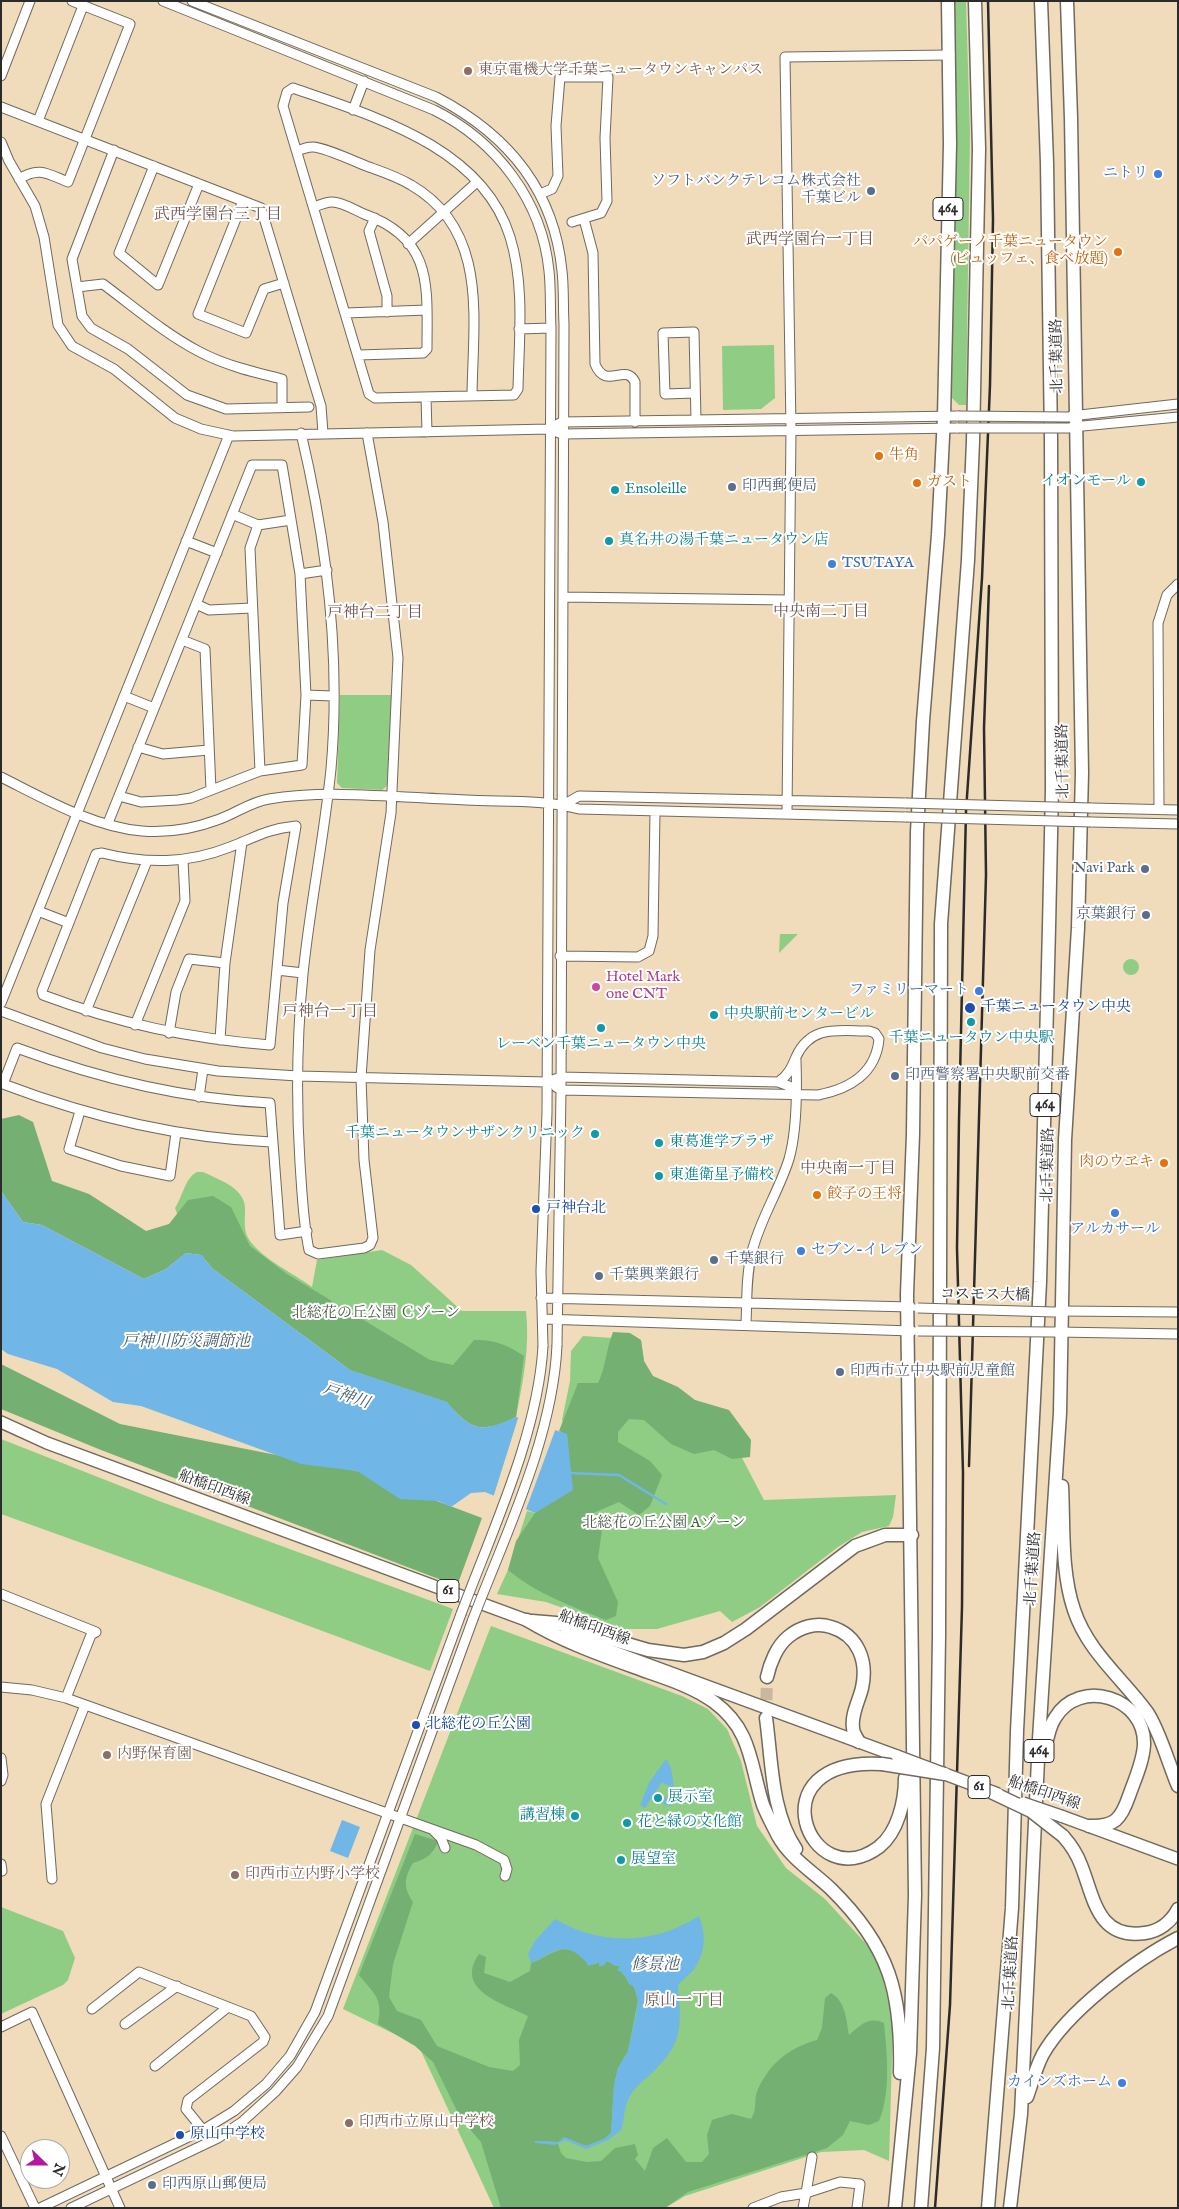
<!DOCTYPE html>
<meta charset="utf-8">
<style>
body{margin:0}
#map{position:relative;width:1179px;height:2209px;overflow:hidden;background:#f0dbba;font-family:"IM FELL English",serif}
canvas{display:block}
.frame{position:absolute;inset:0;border:2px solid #2b2b2b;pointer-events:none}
.north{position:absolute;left:20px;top:2139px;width:50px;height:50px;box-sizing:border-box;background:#fff;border:1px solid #aaa;border-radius:50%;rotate:112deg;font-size:14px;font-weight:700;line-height:20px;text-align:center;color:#2b2b2b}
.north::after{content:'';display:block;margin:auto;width:18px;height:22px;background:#b5179e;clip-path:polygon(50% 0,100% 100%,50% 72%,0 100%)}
</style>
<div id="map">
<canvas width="1179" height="2209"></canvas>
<div class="frame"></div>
<div class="north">N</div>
</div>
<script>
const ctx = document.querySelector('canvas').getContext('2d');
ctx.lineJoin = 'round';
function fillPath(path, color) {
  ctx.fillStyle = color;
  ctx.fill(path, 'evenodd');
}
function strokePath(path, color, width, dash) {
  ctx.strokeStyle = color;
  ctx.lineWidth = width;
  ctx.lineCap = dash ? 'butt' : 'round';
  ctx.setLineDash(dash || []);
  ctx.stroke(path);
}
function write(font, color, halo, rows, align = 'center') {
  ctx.font = font + ' "IM FELL English","Noto Serif JP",serif';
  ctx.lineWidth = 4;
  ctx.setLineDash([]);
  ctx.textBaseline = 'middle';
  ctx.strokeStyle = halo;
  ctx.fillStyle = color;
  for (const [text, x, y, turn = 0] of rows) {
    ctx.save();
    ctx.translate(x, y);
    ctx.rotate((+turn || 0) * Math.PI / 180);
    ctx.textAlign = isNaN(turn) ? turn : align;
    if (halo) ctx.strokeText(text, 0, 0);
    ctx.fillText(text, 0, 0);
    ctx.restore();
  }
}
fillPath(new Path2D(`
 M954,1H966L970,134L966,405H959L951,397L957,132Z
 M774,345L775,398L761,409L723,410L722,346Z
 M340,695H392L389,784L382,790L342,788L337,783Z
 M780,934H798L779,953Z
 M1123 967a8 8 0 1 1 16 0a8 8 0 1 1-16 0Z
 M197,1172H203C220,1180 247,1189 245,1211C245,1222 243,1231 250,1241C264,1260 293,1273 312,1287L317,1260L382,1250L411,1265L462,1311H526C530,1348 523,1381 516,1417L493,1428L414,1393L350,1370L188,1243L175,1208C183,1196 185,1178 197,1172Z
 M583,1336L641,1340L647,1383L741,1456L764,1500L896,1495L893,1517L889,1526L862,1532L838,1547L760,1607L732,1622L720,1611L657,1629H622L546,1602L497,1594L508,1570L527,1511L535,1513L568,1433L562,1420L570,1381L571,1351Z
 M1,1439L159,1501L453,1609L430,1671L215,1591L1,1514Z
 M491,1626L682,1696L708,1709L727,1729L741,1761L757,1826L786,1868L825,1899L869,1947L882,1974L893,2022L889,2161L864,2150L821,2152L685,2196L665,2208H494L421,2051L413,2043L343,2009Z
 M1,1907L63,1931L75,1958L68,1980L63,1985L1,2014Z`), '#8fcd84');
fillPath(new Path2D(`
 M19,1115L33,1122L52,1181L89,1194L146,1231L169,1224L188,1200L213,1196L231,1207L250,1246L287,1274L430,1360L453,1365L474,1340C493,1339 508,1345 524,1356L516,1417C482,1433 472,1432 447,1402L350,1370L213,1269L201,1255L186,1253L166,1269L144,1279L42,1225L23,1222L1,1191V1119Z
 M613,1332L630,1333L641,1340L644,1361L653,1376L678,1387L695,1400L729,1410L751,1440L750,1457L732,1459L714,1450L694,1454L671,1444L644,1420L629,1419L618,1432V1442L650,1461L662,1475L650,1506L639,1515L619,1502L591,1514L602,1530L598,1558L618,1602L616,1616L606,1620C571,1606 537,1594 508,1570L516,1541L535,1513L572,1490L567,1435L559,1431L578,1383H598C606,1367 606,1349 613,1332Z
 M1,1364L120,1424L357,1471L482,1518L457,1586L101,1450L1,1409Z
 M415,1834L438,1841C434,1854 426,1859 413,1863C404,1878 403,1887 413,1902L393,1964L389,1997L397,2011L421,2020L437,2046L489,2067L513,2071L520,2065L519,2040L528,2016C502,2003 454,1990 479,1954L486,1957L484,1973L510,1982L530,1971L531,1963C555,1954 563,1938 588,1961L587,1965L595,1964L599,1962V1966L604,1965L607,1961L621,1966L618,1968L634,1987L638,2000L628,2051L618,2068L614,2085L611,2133L604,2139L586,2146L566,2138L559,2142L535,2141L558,2144L561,2153L566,2158L587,2162L601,2161L615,2148L635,2144L638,2155L635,2159L645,2171L653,2148L667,2138L686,2162H702L709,2154L707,2135L712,2120L732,2114L751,2119C758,2109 753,2099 758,2089C771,2062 789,2048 817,2040L822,2028L825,1998L831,1993C846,2002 846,2019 849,2035C861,2025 868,2016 884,2023C887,2054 891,2092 879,2121L869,2125L850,2121L843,2135L827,2148L688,2192L665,2208H501L481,2142L461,2119L433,2062L415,2046L378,2024C383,1998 375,1995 359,1975Z`), '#73b072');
fillPath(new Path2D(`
 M1,1191L23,1222L42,1225L144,1279L166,1269L186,1253L201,1255L213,1269L350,1370L447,1402C472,1432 482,1433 516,1417L567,1434L573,1490L535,1513L485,1492L471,1493L451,1507L438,1501L400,1499L357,1471L301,1464L141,1406L113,1402L57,1369L8,1354L1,1349Z
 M666,1759C675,1771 674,1791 672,1806L662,1804L672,1788L662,1782L645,1808L640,1805L649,1783Z
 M342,1820L360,1827L348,1858L330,1851Z
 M699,1916C706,1934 706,1952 694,1969C690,1975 682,1979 678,1986C681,2026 684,2041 654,2071C646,2079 635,2086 630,2096C623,2108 625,2119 621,2130L608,2140L586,2149L565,2140L555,2145L535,2143V2141L558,2142L564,2137L586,2146L604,2139L611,2133L614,2085L618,2068L628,2051L636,2014L638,2000L634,1987L629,1984L624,1974L617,1970L621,1966H615L607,1961L604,1965L599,1966V1962L588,1966C587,1962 586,1962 582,1958C562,1939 551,1955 531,1963L528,1954L535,1941L555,1919C601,1946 654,1945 699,1916Z`), '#70b6e7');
fillPath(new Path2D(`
 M519,1415L556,1428L525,1512L493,1498Z`), '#f0dbba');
strokePath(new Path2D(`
 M569,1473L619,1475L666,1504`), '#70b6e7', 2.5);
strokePath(new Path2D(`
 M766,1718L767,1677`), '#c9b89d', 12, [12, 6]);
const minor = new Path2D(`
 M163,1L434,110C496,141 542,200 549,271C551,289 550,309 551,328L547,1112L541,1271L543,1346
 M192,1L436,97C507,134 554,189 562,271C564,288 563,307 564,324L561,1090L557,1345
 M1,76L30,1
 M293,88C372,116 482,146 510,237C525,285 519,339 518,389L514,395L375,398L369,394L283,106L287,92Z
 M1,107L261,208L321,406L323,433
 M353,110L364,81
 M38,121L83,6
 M1,142L9,161L35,206L44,237L58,325L72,346L114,369L175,418L201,429L233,436L549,429L562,434L958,428
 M114,150L72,259L82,316L91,328L128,349L187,395L226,409L309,407
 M297,151C302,149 307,147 312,147C322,146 358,163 369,167C383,172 398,177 411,185C489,230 473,319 472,395
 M154,166L119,253L158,285L199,184
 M19,179C39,166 48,174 68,182L130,24L72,1
 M540,194L552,189L558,176L556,126L560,77H608L605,138L607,201L601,213L572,222
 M243,201L198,314L246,333L264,289L284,283
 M314,207C319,205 327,202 332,202C342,202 355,210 364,214C434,239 427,287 427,349L423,353L358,355
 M375,218L369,231L387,296V312
 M584,219L593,253L595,364C606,391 625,362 635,382V422
 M408,244L477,182
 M77,287L103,284C134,307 164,333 198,351C224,365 253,372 282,379V407
 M346,313L427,310
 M519,329L551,328
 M695,393L665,394L663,333L694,332L696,420
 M426,397L427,432
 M1071,416L1178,404
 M558,424L562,422L958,416
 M1072,427L1178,417
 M301,433C327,543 341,656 331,769C324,838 310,905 303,974C297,1036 296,1100 300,1163C302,1192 303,1222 309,1250L318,1254L364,1248L370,1245L373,1238L364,1160L361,1078L370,950L391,813L398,658L383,522L367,433
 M232,514L258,525L291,520
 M258,525L250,548L260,771
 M186,541L217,553
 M300,574L327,570
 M563,597L789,600
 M196,604L209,610L252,608
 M182,640L205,649L211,790
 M306,695L333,696
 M124,696L154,708
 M138,747L163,754L209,750
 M1,777C45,799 93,827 142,831C167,833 193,829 217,820C235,814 250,802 269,799C328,789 405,798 466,800C503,802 543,799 579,809L906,817
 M563,805L579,796L906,803
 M1091,808L1178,810
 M1159,809L1158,623L1167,595L1178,584
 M787,813L791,429L785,57L950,55
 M1091,822L1178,824
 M108,823L252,465H282L300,574L306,695L302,765L260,771L191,798L178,800L141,802L119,796
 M296,826L283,903L270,1045C188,1038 120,1024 43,995L42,991L96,854L102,853C146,864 187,864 230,847C256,837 267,829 296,826Z
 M38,911L69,923
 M560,956L638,957L649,951L653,936L655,811
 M277,970L303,973
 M1,1003L229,435
 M1,1011L102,1048L145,1059L218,1071L298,1076L547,1082L561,1077L778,1082L789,1086L795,1096
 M86,1011L147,861
 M135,1025L185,901L183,860
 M169,1033L176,992L189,959L225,963
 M220,1040L225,963L242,842
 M556,1087L561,1090L818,1095C850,1089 876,1073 879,1039L875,1033L869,1031C839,1031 811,1024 796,1057C792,1067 788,1076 778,1082
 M199,1097L203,1069
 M80,1111L69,1149L121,1166L170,1176L176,1133
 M271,1142C178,1138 90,1117 3,1084L17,1048C100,1079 182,1099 270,1103L280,1235L307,1231
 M541,1298L911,1307
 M1058,1311L1178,1312
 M543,1319L912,1331
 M746,1324C747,1300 746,1275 752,1252C760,1219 779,1191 789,1159C797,1131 797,1089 796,1060
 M1056,1332L1178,1334
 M1,1594L96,1632
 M1,1687L32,1690L66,1698L476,1845L504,1860L507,1869L505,1876
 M66,1698L91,1635L96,1632
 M1,1758L3,1775L1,1781
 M434,1831L441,1838L445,1848
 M1,1864L2,1871
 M52,1879L46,1804L85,1705
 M92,2009L139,1972L251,2016L265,2037L263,2042L188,2100L186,2109L203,2130
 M125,2024L177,1986
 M1,2027L32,2012L120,2208
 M155,2066L228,2007
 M1,2136L35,2208
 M40,2208L203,2130L234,2111L266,2084L290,2056L315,2012L461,1614
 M71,2208L218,2138L242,2122L275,2092L297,2067L328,2016L473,1619
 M753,2208L781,2197L806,2193L812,2157
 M803,2208L806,2193L840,2182L860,2184L857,2208`);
const major = new Path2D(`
 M1,1422L47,1443L534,1623
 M565,1634L897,1756
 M1061,1816L1178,1859`);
const highway = new Path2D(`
 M1062,1486C1064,1526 1061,1572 1074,1610C1088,1652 1122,1678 1147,1712C1159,1729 1169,1765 1178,1786
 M527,1620C565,1643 607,1657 648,1672C671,1680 695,1688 714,1702C752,1730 750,1764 763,1805C767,1815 773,1826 778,1836C790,1858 813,1872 831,1889C890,1947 902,1993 900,2073
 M532,1621L556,1623L648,1650L684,1655L703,1652L724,1643L746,1629L855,1546L885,1535H912
 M767,1677C770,1663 777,1646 788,1637C800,1627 816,1622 831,1627C858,1635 868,1661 862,1688C859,1701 851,1714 853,1728C853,1733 857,1738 859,1742
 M766,1718C772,1761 771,1812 796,1849
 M1045,1750C1047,1739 1049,1727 1055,1718C1079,1677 1146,1697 1144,1745C1143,1762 1135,1779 1129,1796C1121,1819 1115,1827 1089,1826
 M882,1764C753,1756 809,1899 879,1847C898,1832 905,1801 905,1778
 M1063,1836C1071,1845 1077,1854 1081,1865C1094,1897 1097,1940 1145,1933C1159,1931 1171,1922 1178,1909
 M1027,2097C1032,2083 1036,2067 1043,2054C1067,2012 1135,1960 1178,1938
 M895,2208L910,2053L915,1895L907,1294L913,1134L917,832L923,721L938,535L944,417L950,144L948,1
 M921,2208L933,2048L939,1636L941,924L968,560L973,441L979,149L975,1
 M988,2208L1012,1908L1017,1731L1040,1282L1049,927L1052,789L1051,440L1047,163L1041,1
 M1010,2208L1021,2114L1039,1739L1060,1413L1065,1140L1078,928L1082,773L1071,118L1067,1`);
strokePath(minor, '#70695d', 11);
strokePath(major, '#70695d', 14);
strokePath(highway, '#70695d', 15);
strokePath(minor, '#fff', 9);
strokePath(major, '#fff', 11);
strokePath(highway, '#fff', 12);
strokePath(new Path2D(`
 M969,1466L986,875L984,728L989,586
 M935,2208L950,2005L962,1607L963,1473L957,1248L959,1120L966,811L982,578L990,385L993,219L988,1`), '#2b2b2b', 2.5);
const minorBridge = new Path2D(`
 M958,416L1069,417
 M958,428H1069
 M906,803L1091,808
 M906,817L1091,822
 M918,1308L1054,1312
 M918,1331L1054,1332
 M461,1614C492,1531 538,1434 543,1346
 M473,1619C506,1533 553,1437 557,1345`);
const majorBridge = new Path2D(`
 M897,1756L998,1794
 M1023,1803L1061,1816`);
const highwayBridge = new Path2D(`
 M882,1764L945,1774
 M991,1792L1031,1811L1063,1836`);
strokePath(minorBridge, '#70695d', 11, []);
strokePath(majorBridge, '#70695d', 14, []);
strokePath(highwayBridge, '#70695d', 15, []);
strokePath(minorBridge, '#fff', 9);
strokePath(majorBridge, '#fff', 11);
strokePath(highwayBridge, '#fff', 12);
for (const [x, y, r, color] of [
 [468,71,5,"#8d6e63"],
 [1158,174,5,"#3f7fe0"],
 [871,191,5,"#5c6f8a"],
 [1118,252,5,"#e8710a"],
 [879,456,5,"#e8710a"],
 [1141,482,5,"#0f9aa8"],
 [917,483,5,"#e8710a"],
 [732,487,5,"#5c6f8a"],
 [615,490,5,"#0f9aa8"],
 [609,541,5,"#0f9aa8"],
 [832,564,5,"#3f7fe0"],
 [1145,869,5,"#5c6f8a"],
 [1146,915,5,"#5c6f8a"],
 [596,987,5,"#d1479c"],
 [979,991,5,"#3f7fe0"],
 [970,1008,6,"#1a4fb4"],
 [714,1015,5,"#0f9aa8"],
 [971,1022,5,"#0f9aa8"],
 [601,1028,5,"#0f9aa8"],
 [895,1076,5,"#5c6f8a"],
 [595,1134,5,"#0f9aa8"],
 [659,1143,5,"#0f9aa8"],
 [1164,1163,5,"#e8710a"],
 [659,1176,5,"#0f9aa8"],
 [817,1195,5,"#e8710a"],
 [536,1209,5,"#1a4fb4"],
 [1115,1213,5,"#3f7fe0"],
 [801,1251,5,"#3f7fe0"],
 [714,1260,5,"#5c6f8a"],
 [599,1276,5,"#5c6f8a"],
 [840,1372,5,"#5c6f8a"],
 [416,1725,5,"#1a4fb4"],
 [107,1755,5,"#8d6e63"],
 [658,1798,5,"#0f9aa8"],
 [575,1816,5,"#0f9aa8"],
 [627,1823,5,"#0f9aa8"],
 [621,1860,5,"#0f9aa8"],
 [235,1875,5,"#8d6e63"],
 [1122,2083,5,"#3f7fe0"],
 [349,2123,5,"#8d6e63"],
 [180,2135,5,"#1a4fb4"],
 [152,2185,5,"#5c6f8a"]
]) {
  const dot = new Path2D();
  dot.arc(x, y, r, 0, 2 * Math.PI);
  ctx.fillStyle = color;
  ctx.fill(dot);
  strokePath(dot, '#fff', 2);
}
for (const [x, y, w] of [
 [948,209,30],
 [1045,1105,30],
 [448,1591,22],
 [1039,1751,30],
 [979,1787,22]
]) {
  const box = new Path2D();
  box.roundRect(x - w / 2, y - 11.5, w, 23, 4);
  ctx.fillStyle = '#fff';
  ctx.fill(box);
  strokePath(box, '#2b2b2b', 1);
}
write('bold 14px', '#2b2b2b', null, [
 ["464",948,209],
 ["464",1045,1105],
 ["61",448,1591],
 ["464",1039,1751],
 ["61",979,1787]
]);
write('15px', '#785e54', '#fff', [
 ["東京電機大学千葉ニュータウンキャンパス",478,71],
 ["内野保育園",117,1755],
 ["印西市立内野小学校",245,1875],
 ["印西市立原山中学校",359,2123]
], 'left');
write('15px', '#366cbe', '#fff', [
 ["ニトリ",1148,174],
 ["TSUTAYA",842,564,"left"],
 ["ファミリーマート",969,991],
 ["アルカサール",1115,1230,"center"],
 ["セブン-イレブン",811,1251,"left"],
 ["カインズホーム",1112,2083]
], 'right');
write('15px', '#4e5e75', '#fff', [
 ["ソフトバンクテレコム株式会社",861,182,"right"],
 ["千葉ビル",861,199,"right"],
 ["印西郵便局",742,487],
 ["Navi Park",1135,869,"right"],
 ["京葉銀行",1136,915,"right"],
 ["印西警察署中央駅前交番",905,1076],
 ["千葉銀行",724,1260],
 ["千葉興業銀行",609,1276],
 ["印西市立中央駅前児童館",850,1372],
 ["印西原山郵便局",162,2185]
], 'left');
write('15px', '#c56008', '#fff', [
 ["パパゲーノ千葉ニュータウン",1108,243,"right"],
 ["(ビュッフェ、食べ放題)",1108,260,"right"],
 ["牛角",889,456],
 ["ガスト",927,483],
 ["肉のウヱキ",1154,1163,"right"],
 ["餃子の王将",827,1195]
], 'left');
write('15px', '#2b2b2b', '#fff', [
 ["北千葉道路",1058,356,-91],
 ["北千葉道路",1064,761,-91],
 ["北千葉道路",1049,1165,-89],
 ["コスモス大橋",985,1296,1],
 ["船橋印西線",214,1489,20],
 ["北千葉道路",1034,1569,-86],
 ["船橋印西線",594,1629,20],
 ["船橋印西線",1044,1794,19],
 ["北千葉道路",1012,1973,-87]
]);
write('15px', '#0d838f', '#fff', [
 ["イオンモール",1131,482,"right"],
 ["Ensoleille",625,490],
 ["真名井の湯千葉ニュータウン店",619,541],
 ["中央駅前センタービル",724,1015],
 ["千葉ニュータウン中央駅",971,1039,"center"],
 ["レーベン千葉ニュータウン中央",601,1045,"center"],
 ["千葉ニュータウンサザンクリニック",585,1134,"right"],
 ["東葛進学プラザ",669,1143],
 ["東進衛星予備校",669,1176],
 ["展示室",668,1798],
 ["講習棟",565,1816,"right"],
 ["花と緑の文化館",637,1823],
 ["展望室",631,1860]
], 'left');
write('15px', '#b23c85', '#fff', [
 ["Hotel Mark",606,978],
 ["one CNT",606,995]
], 'left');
write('15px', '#164399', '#fff', [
 ["千葉ニュータウン中央",981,1008],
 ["戸神台北",546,1209],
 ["北総花の丘公園",426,1725],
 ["原山中学校",190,2135]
], 'left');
write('15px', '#495c46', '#fff', [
 ["北総花の丘公園 Ｃゾーン",376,1314],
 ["北総花の丘公園 Aゾーン",664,1524]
]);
write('16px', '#71554d', '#fff', [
 ["武西学園台三丁目",218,216],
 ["武西学園台一丁目",810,241],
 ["中央南二丁目",821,613],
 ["戸神台二丁目",375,614],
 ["戸神台一丁目",330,1013],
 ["中央南一丁目",848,1170],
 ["原山一丁目",684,2002]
]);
write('italic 16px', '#435c6d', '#fff', [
 ["戸神川防災調節池",186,1343],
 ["戸神川",346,1397,19],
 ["修景池",655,1966]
]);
</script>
